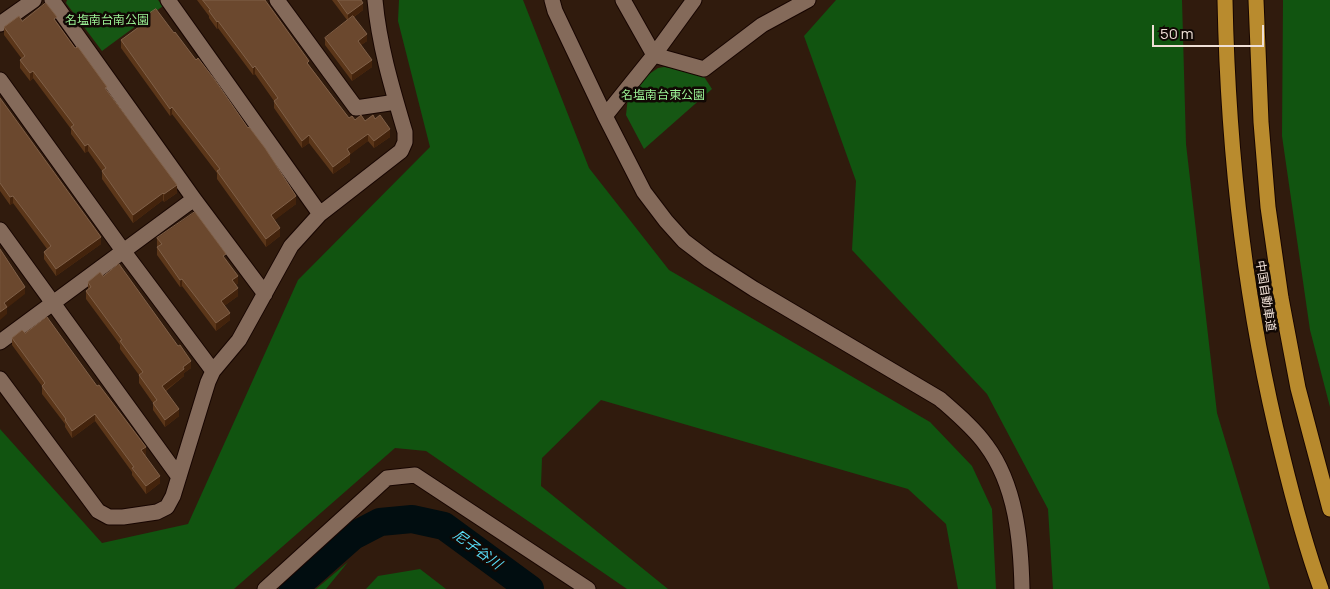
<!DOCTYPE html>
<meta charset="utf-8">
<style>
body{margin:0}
#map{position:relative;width:1330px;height:589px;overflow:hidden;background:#301b0d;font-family:Manrope,sans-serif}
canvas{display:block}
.scale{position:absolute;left:1152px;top:25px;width:112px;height:22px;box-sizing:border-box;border:2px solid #efdfd6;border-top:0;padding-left:6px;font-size:15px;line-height:18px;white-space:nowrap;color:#efdfd6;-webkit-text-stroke:4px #110804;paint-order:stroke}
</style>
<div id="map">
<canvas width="1330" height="589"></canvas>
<div class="scale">50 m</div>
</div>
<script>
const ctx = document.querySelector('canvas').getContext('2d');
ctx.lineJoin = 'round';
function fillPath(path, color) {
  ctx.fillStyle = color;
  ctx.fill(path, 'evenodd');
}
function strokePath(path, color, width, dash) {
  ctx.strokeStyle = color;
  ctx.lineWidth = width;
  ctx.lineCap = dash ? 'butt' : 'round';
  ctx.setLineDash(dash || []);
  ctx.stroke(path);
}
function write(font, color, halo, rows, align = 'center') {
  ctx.font = font + ' Manrope,"Noto Sans JP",sans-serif';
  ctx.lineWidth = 5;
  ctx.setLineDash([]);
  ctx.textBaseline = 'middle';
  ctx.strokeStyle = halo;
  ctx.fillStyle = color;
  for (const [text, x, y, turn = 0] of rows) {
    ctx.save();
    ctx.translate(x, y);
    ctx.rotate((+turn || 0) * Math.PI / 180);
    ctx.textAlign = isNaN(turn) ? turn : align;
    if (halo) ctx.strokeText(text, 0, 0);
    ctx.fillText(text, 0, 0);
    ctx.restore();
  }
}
fillPath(new Path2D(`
 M67,0H158L163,6L102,51L66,3Z
 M664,67L701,72L712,89L644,149L626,115L628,97L645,77L658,68Z`), '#165714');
fillPath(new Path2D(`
 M399,0H523L589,168L669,270L930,422L972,466L992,509L996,589H958L946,524L908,489L601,400L542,458L541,486L668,589H627L426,451L395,448L234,589H0V429L102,543L188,524L298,280L430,147L398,21Z
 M836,0H1182L1186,144L1217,413L1270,589H1053L1048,509L987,394L852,250L856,181L804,36Z
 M1283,0H1330V407L1310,330L1282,136Z
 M348,562L326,589H316Z
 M420,569L446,589H366L378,576Z`), '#115410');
strokePath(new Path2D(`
 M293,589L353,536L380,522L412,519L444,526L530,589`), '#010d10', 28);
const minor = new Path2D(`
 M52,0L194,199L265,294
 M168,0L320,214
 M277,0L356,108L396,102
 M552,0L555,11L605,116L644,192L666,221L684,241L709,260L754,289L940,399C956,413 974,428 986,445C1016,485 1021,541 1022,589
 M623,0L654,55L694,0
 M0,24L34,0
 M0,80L124,252L213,371
 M605,116L654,55L704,69L762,25L808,0
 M0,230L179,477
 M0,342L194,199
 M0,379L98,511L109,517H123L157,512L167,507L173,496L208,382L213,371L239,340L291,246L320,214L401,151L405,142V132C392,88 379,45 375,0
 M265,589L387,478L415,475L588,589`);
const highway = new Path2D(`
 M1225,0C1228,153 1245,305 1282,454C1293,499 1305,545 1321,589
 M1256,0L1261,122L1268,207L1281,298L1298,388L1330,509`);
strokePath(minor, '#170500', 17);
strokePath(highway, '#170500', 17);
strokePath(minor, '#846a5a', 15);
strokePath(highway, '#b98b2e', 15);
fillPath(new Path2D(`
 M197,0H265L309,65L349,118L355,120L365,121L390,137L374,148L368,141L350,154V162L333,174L309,143L302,148L274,108V101L255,74L253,75L218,28L217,29L209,18V16Z
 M332,0H361L363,10L354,17L367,41L361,45L372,67L352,81L325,45V38L347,20Z
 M140,20L296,204L274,220L280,236L266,247L217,179V173L172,114L170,116L121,48V40L140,26Z
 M22,21L57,23L107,91L177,193L164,202L163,200L133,223L102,179V171L88,151L85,153L71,134V129L33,78L30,81L20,68V60L22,59L4,35V27Z
 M0,98L101,244L56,276L44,259V252L47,249L13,203L10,205L0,191Z
 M157,238L226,259L238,283L236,285L238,296L224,306L230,320L216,331L182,286L180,287L157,255V247H158L157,246Z
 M103,276L191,368L184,373V376L166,391L179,416L165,427L153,410V403L139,383V375L120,349V345L86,299V291L88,290V282Z
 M25,333L146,454L145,455L160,483L146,494L132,475V472L95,421L72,438L65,427V424L42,394V386L12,345V338Z`), '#5b3619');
fillPath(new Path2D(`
 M363,3V10L348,21V14Z
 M218,21V28L217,29V22Z
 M367,34V41L358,47V41Z
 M372,60V67L352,81V74Z
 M255,66V74L253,75V68Z
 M33,71V78L30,81V73Z
 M172,107V114L170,116V109Z
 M390,129V137L374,148V141Z
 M368,134V141L347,157V149Z
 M309,135V143L302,148V141Z
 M88,144V151L85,153V146Z
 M350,154V162L333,174V167Z
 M177,185V193L164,202V194Z
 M163,193V200L133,223V215Z
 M13,196V203L10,205V197Z
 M296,196V204L271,223V215Z
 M280,228V236L266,247V239Z
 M101,237V244L56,276V269Z
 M238,276V283L232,288V280Z
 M182,279V286L180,287V280Z
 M25,287V294L7,308V314L0,320V312L4,303Z
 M238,288V296L221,308V301Z
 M230,313V320L216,331V323Z
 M191,361V368L184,373V376L162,393V386L183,367Z
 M179,409V416L165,427V420Z
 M95,414V421L72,438V431Z
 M146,447V454L141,458V450Z
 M160,476V483L146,494V486Z`), '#43230c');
const building = new Path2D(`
 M203,0H265L309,61L307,63L349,118L352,116L355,120L361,115L365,121L373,115L375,119L380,115L390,129L374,141L368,134L347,149L350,154L333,167L309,135L302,141L274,101L278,98L255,66L253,68L218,21L217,22L209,11L210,10Z
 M338,0H361L363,3L348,14Z
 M46,3L57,17L54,19L75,48L78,47L107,87L105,88L177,185L164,194L163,193L133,215L102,171L106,168L88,144L85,146L71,127L74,125L33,71L30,73L20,60L25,56L4,27L19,16L22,21Z
 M156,9L174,33L175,32L196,60L198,58L215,80L248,128L249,127L265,148L296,196L271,215L280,228L266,239L217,171L220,169L172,107L170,109L121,40L143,24L140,20Z
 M353,16L367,34L358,41L372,60L352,74L325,38Z
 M0,98L101,237L56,269L44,252L51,246L13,196L10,197L0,183Z
 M195,212L226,254L223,256L238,276L232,280L238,288L221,301L230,313L216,323L182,279L180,280L157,247L162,244L157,238Z
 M0,249L25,287L4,303L7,307L0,312Z
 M119,264L178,346L180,345L191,361L183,367L184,369L162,386L179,409L165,420L153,403L157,400L139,375L143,372L120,341L122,340L86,291L91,287L88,282L100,272L103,276Z
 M47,317L97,386L99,385L146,447L141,450L160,476L146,486L132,468L134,467L95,414L72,431L65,420L66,419L42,386L45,383L12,338L22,330L25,333Z`);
fillPath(building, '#6b482e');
strokePath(building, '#806048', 1);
write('12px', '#9bf195', '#110804', [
 ["名塩南台南公園",107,21],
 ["名塩南台東公園",663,96]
]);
write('12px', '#efdfd6', '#110804', [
 ["中国自動車道",1265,296,81]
]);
write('italic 14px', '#57daf5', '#110804', [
 ["尼子谷川",477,550,36]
]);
</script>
